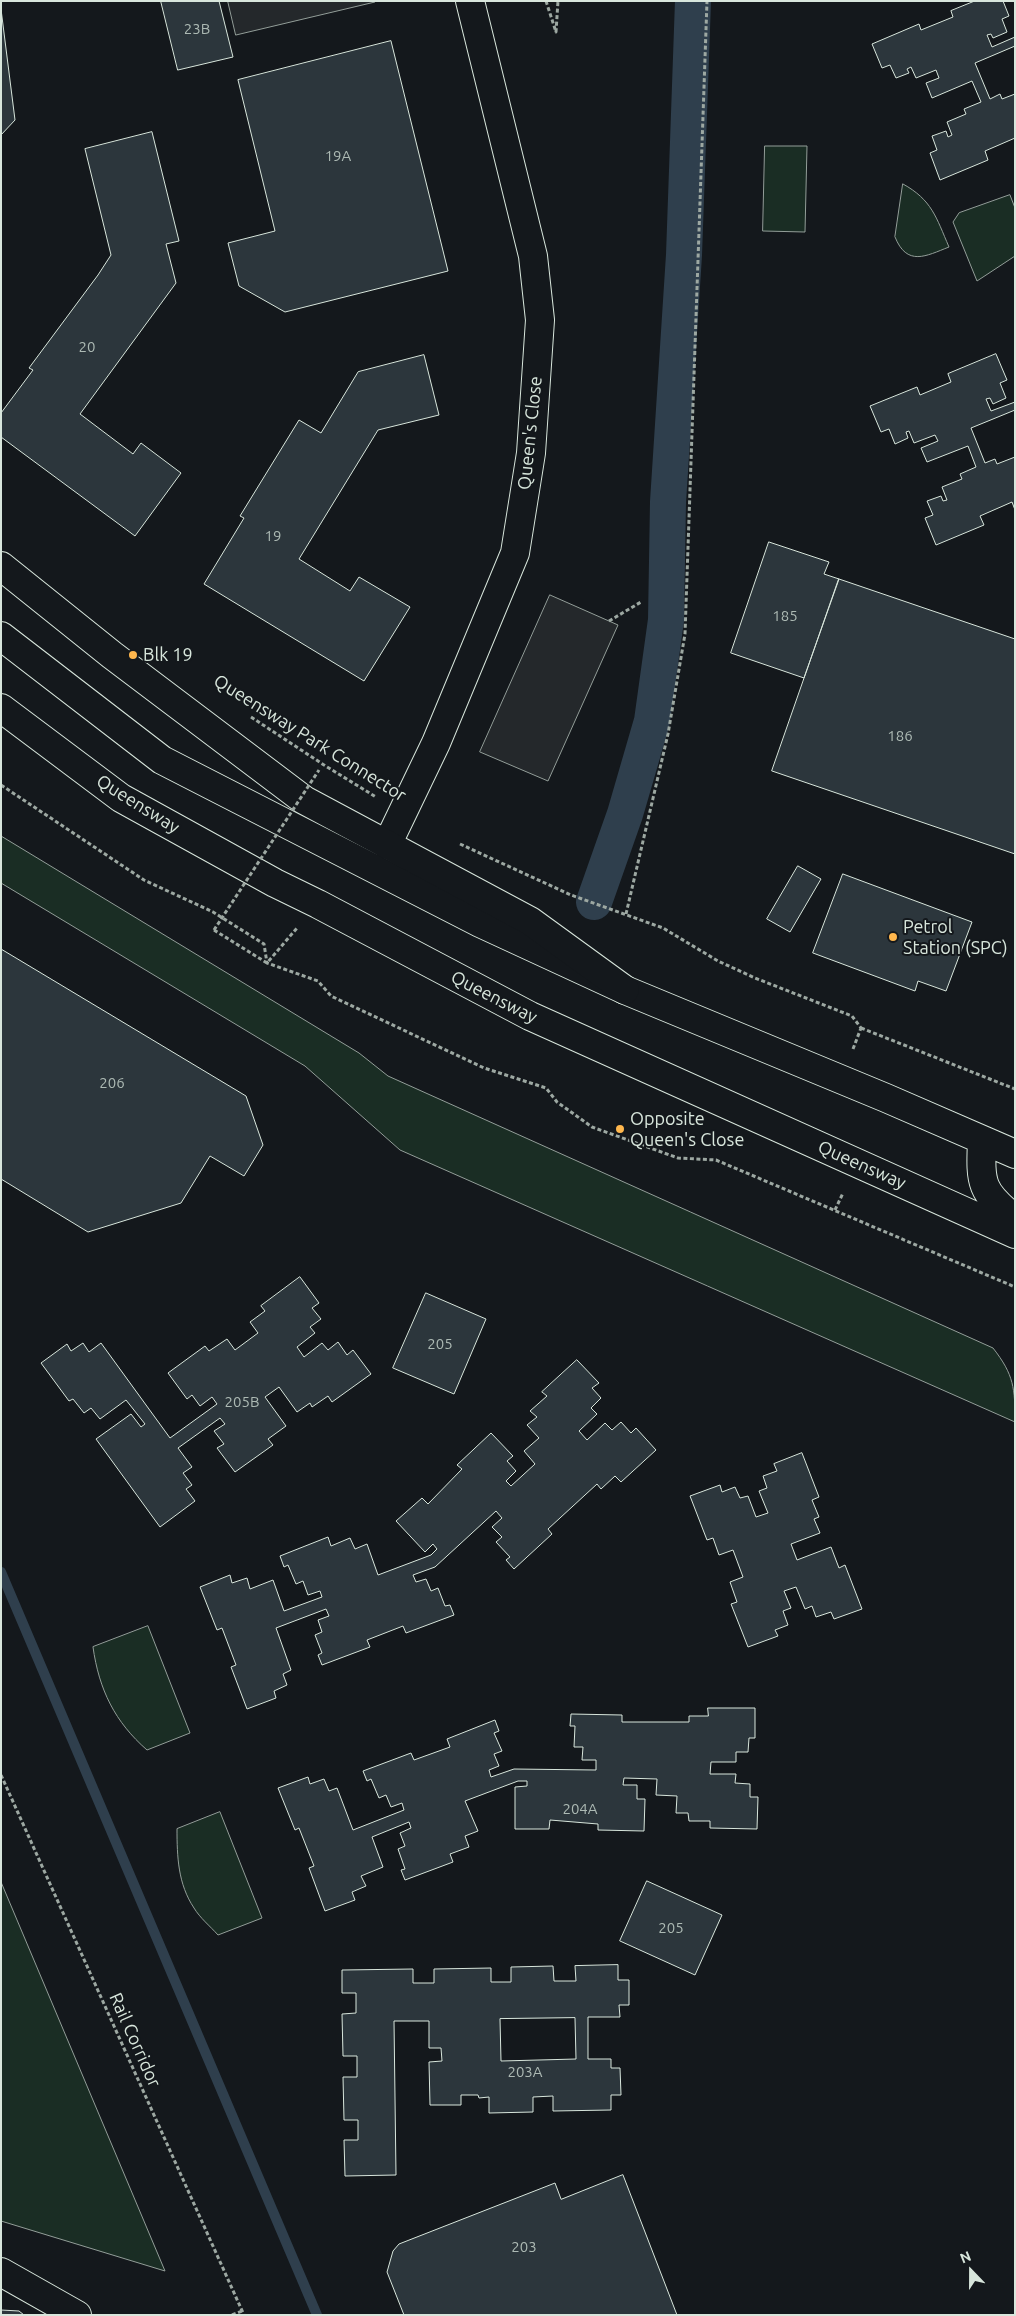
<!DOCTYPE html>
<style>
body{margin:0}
#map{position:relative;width:1016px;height:2316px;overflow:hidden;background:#14181c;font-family:Ubuntu,sans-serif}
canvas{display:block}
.frame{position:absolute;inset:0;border:2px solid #d8e6dc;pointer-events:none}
.north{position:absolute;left:946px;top:2246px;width:50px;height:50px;-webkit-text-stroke:4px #14181c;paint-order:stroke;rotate:338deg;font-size:14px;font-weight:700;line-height:20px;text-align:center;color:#d8e6dc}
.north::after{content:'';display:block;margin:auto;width:18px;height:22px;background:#d8e6dc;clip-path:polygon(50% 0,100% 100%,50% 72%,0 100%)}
</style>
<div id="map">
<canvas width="1016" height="2316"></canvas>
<div class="frame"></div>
<div class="north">N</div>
</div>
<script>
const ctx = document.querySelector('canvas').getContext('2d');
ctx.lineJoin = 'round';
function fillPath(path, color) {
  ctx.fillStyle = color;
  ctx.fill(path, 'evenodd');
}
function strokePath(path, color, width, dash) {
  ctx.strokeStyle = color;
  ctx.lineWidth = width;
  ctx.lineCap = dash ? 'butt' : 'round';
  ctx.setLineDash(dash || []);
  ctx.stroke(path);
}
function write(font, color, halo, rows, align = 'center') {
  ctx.font = font + ' Ubuntu,sans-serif';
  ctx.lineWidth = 4;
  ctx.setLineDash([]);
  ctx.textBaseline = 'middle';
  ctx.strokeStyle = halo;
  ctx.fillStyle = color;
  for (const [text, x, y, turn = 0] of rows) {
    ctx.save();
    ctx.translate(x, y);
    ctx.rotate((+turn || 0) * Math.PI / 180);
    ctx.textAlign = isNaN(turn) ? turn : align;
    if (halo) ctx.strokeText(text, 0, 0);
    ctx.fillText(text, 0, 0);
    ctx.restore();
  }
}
const green = new Path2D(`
 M765,146H807L805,232L763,231Z
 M903,184C932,200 936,217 949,247C926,256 907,267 895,237Z
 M1010,195L1015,208V256L977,281L953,222L959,213Z
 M1,836L359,1053L388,1076L993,1348C1014,1375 1015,1388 1015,1422L400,1150L305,1066L1,883Z
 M148,1626L190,1733L147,1750C115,1722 99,1690 93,1647Z
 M220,1812L262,1918L218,1935C210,1926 200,1918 194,1908C178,1884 177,1857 177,1829Z
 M1,1882L165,2271L1,2221Z`);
fillPath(green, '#1a2d24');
strokePath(green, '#939e99', 1);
const parking = new Path2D(`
 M228,1H375V2L236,35Z
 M550,595L618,625L548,781L480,752Z`);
fillPath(parking, '#24282b');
strokePath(parking, '#939e99', 1);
strokePath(new Path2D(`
 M1,1572L317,2315`), '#2f3f4d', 10);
strokePath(new Path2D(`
 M594,902L625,814L652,721L666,620L668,502L684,255L693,1`), '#2f3f4d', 36);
const building = new Path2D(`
 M161,1H219L233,57L178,70Z
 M975,1H1003L1009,16L1002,19L1007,32L993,38L991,34L987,35L992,47L1015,37V46L975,63L990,99L1000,94L1002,99L1015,94V138L985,151L988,160L940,180L930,153L937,150L932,136L946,131L948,137L952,135L947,122L966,114L964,109L981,102L972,81L932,98L926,83L939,78L936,70L916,78L911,67L907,69L909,73L896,78L890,65L882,68L872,44L919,24L921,30L953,17L951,11Z
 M1,9L15,120L1,135Z
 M391,41L448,271L285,312L239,286L228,243L275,231L238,80Z
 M152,132L179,241L166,244L176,283L80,414L133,454L141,443L181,473L135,536L1,437V413L33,370L29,368L98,275L111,255L85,149Z
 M996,354L1007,380L1000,383L1006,398L993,404L990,398L986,399L991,411L1015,402V410L971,428L985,463L995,459L997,464L1015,457V510L1012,502L980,516L984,525L936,545L925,518L933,515L927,501L941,496L943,501L947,500L942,487L962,479L960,474L976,467L968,446L927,462L921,448L938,441L935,435L914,443L909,431L906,432L908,438L895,444L889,429L881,432L870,406L917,387L920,395L951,382L948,374Z
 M424,355L439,415L378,430L299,559L350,591L359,577L410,607L364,681L204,584L244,518L240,516L299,420L321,433L358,372Z
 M769,542L829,562L824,574L839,579L804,678L731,653Z
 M839,579L1015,639V854L772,771Z
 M798,866L821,879L790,932L767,919Z
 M843,874L972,922L946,991L918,981L915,991L813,953Z
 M1,949L246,1096L263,1145L244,1176L210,1156L181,1203L88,1232L1,1179Z
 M300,1277L319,1303L312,1308L321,1319L310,1327L315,1333L297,1347L304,1357L322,1343L328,1350L338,1342L347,1355L353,1350L371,1374L332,1402L328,1396L312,1407L310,1403L297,1412L279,1387L265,1397L286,1426L268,1439L273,1445L235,1472L217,1448L224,1444L214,1431L225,1424L220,1418L178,1448L192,1467L183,1473L192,1485L186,1489L195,1501L160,1527L96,1439L131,1414L141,1427L145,1424L126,1400L100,1419L91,1408L84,1413L73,1399L69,1401L41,1363L67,1344L71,1351L83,1343L89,1352L101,1343L170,1438L217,1404L212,1397L200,1406L192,1395L187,1399L168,1373L205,1346L209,1351L227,1339L235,1350L258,1333L250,1322L265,1311L261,1306Z
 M426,1293L486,1319L454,1394L393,1368Z
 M577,1360L599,1383L592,1388L601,1398L591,1408L597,1414L579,1431L587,1440L605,1423L612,1430L621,1422L631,1433L636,1428L656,1450L621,1482L615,1476L601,1489L597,1484L548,1529L552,1534L514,1569L506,1560L510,1557L496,1542L502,1537L492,1527L502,1518L496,1511L435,1567L413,1575L416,1582L426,1579L431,1591L438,1588L445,1606L450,1605L454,1615L406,1633L403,1626L367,1640L370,1647L322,1665L318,1655L322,1653L315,1635L322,1632L318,1620L329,1616L326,1609L276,1628L291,1670L283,1674L287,1685L274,1691L276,1698L247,1709L231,1667L236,1665L222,1628L217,1630L200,1587L230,1575L232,1583L247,1578L250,1589L273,1580L284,1611L322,1597L320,1591L308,1595L303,1581L296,1584L288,1565L284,1567L280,1556L328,1537L331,1546L350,1538L355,1549L367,1544L378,1575L431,1555L437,1549L433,1544L425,1552L396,1521L422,1498L428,1504L462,1469L457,1465L491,1433L513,1456L507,1461L516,1471L506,1481L511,1486L535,1464L524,1451L539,1438L527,1425L537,1417L530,1411L547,1396L542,1392Z
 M802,1453L819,1497L812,1500L819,1517L814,1519L820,1533L791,1544L797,1560L831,1547L839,1568L845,1565L862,1609L834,1619L831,1612L816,1617L812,1606L805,1609L796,1587L784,1591L791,1608L783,1611L788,1625L775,1630L778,1636L748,1647L731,1604L737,1602L730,1582L743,1577L733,1550L719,1555L713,1538L707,1540L690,1496L720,1485L722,1492L735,1487L740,1498L748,1496L756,1517L768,1513L759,1491L767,1488L763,1476L777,1471L774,1464Z
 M708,1708H755V1738H749L748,1752H736V1762H711L710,1774H736L735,1783L750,1784V1797H758L757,1829L710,1828V1821H689L688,1813H676L677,1796L656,1795L657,1779L624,1778L623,1785H637V1799H645L644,1831L598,1830V1824L550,1820L549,1829H515V1787L527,1786V1781H518L465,1801L478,1831L465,1836L469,1847L450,1854L453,1862L405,1880L401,1870L405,1869L398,1849L405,1846L400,1833L411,1828L409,1822L372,1837L383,1867L361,1876L366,1886L352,1892L355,1900L325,1911L309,1868L314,1866L299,1828L295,1830L278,1788L308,1777L310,1784L324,1779L329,1791L337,1788L353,1830L404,1810L402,1803L391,1807L386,1795L379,1798L371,1779L367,1781L363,1771L411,1753L414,1760L450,1747L447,1739L495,1720L499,1731L494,1733L502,1751L494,1754L499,1766L489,1770L491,1777L514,1769L596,1770V1760H582L583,1747H574L575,1726H570L571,1714L622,1715V1722H689V1716H708Z
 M647,1881L722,1915L695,1975L620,1941Z
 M618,1965V1980H629V2005H619L620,2017H588V2059H611V2068H620L621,2095H611V2110L553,2111V2096L533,2097V2112L489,2113V2097L479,2098L478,2095H461V2105H430L429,2062L442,2061L441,2048H429V2021H394L396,2175L345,2176L344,2140H358V2120H344L343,2077H357V2056H343L342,2014L356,2013V1993H342V1970L413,1969V1983H434V1969L491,1968V1982H511V1967L553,1966L554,1981H576L575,1966ZM575,2018L576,2059L501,2061L500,2019Z
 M623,2175L677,2315H404L387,2272L393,2251L399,2244L555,2183L561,2199Z
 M1,2310L19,2311L24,2315H1Z`);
fillPath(building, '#2c363c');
strokePath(building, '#d8e6dc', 1);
const minor = new Path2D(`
 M387,845L436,743L515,553L531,453L540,320L533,256L470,1
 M1,2272L77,2315`);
const major = new Path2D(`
 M1,636L162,760L480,923L625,990L886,1098L1015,1154
 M1,708L121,798L275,883L318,904L530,1016L1015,1234
 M982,1141C980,1184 981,1192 1015,1219`);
const highway = new Path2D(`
 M1,566L112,655L304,800L530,921L625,990`);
strokePath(minor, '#d8e6dc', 30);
strokePath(major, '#d8e6dc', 30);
strokePath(highway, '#d8e6dc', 30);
strokePath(new Path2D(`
 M546,1L556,32L558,1
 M609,621L641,602
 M251,717L324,765L376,797
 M1,785L144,880L213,912L264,944L267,963L318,981L331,996L484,1068L546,1088L557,1102L592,1127L678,1158L716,1160L1015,1287
 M460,844L571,895L663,928L718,961L755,978L852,1016L861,1028
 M626,914L668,734L685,634L707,1
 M214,930L267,963L297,928
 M861,1028L1015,1089
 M853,1049L861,1028
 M835,1210L843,1193
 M1,1775L244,2315
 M232,2315L242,2311`), '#9da8a2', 3, [4, 2.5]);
strokePath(minor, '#14181c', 28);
strokePath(major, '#14181c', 28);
strokePath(highway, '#14181c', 28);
strokePath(new Path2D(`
 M214,930L319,770`), '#9da8a2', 3, [4, 2.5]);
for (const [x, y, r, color] of [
 [133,655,5,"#ffb74d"],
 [893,937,5,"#ffb74d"],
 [620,1129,5,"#ffb74d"]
]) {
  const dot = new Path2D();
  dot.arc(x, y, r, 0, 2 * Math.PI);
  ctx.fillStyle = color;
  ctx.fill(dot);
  strokePath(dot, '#14181c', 2);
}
write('15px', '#adbab4', null, [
 ["23B",197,29],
 ["19A",338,156],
 ["20",87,347],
 ["19",273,536],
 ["185",785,616],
 ["186",900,736],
 ["206",112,1083],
 ["205",440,1344],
 ["205B",242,1402],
 ["204A",580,1809],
 ["205",671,1928],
 ["203A",525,2072],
 ["203",524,2247]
]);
write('18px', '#d8e6dc', '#14181c', [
 ["Queen's Close",530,433,-84],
 ["Queensway Park Connector",310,738,32],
 ["Queensway",138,804,32],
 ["Queensway",494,997,27],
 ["Queensway",862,1165,24],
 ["Rail Corridor",135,2040,66]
]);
write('18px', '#d8e6dc', '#14181c', [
 ["Blk 19",143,655],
 ["Petrol",903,927],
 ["Station (SPC)",903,948],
 ["Opposite",630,1119],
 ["Queen's Close",630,1140]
], 'left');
</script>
